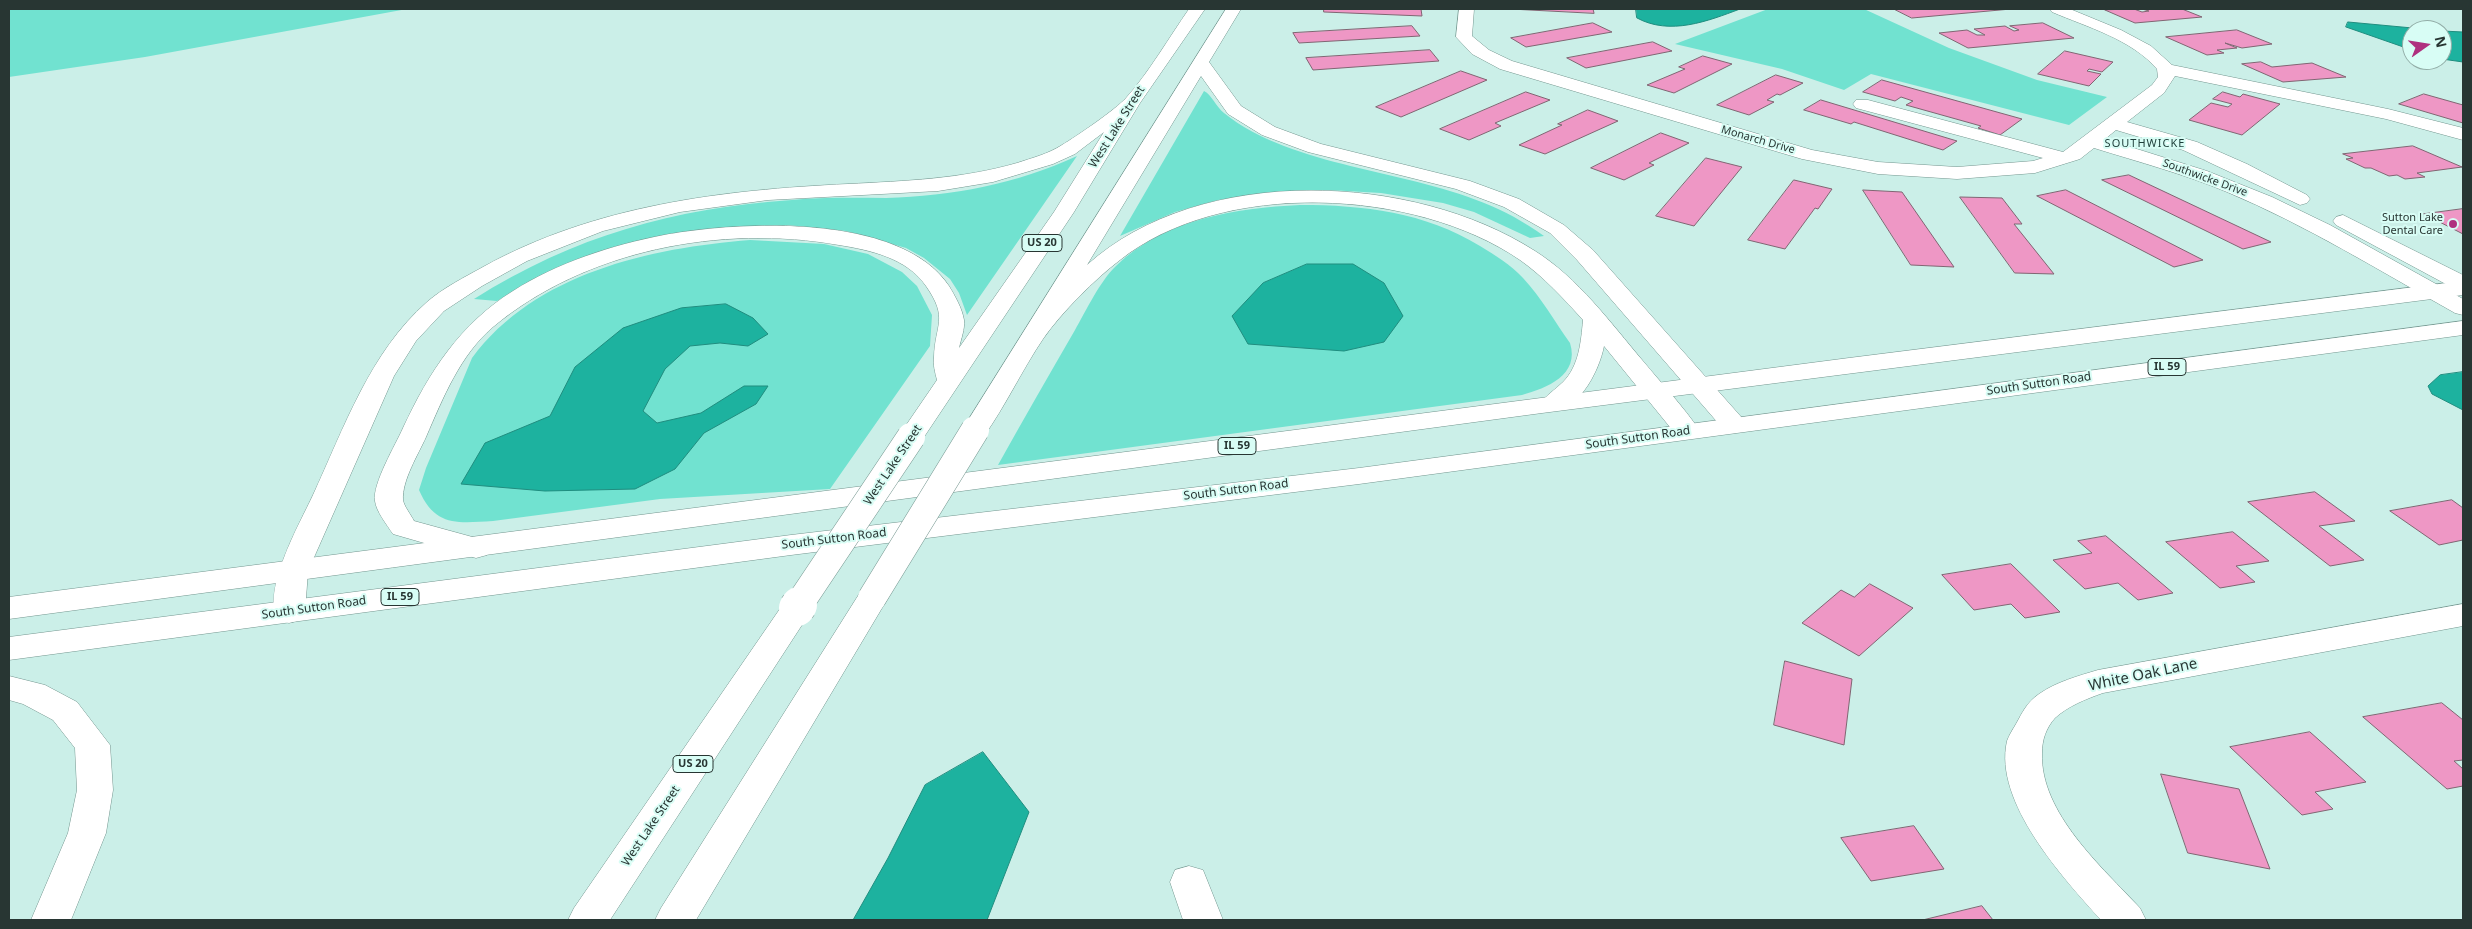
<!DOCTYPE html>
<style>
body{margin:0}
#map{position:relative;width:2472px;height:929px;overflow:hidden;background:#cbefe8;font-family:"Noto Sans",sans-serif}
canvas{display:block}
.frame{position:absolute;inset:0;border:10px solid #283633;pointer-events:none}
.north{position:absolute;left:2402px;top:20px;width:50px;height:50px;box-sizing:border-box;background:#d8fdf5;border:1px solid #92ada7;border-radius:50%;rotate:77deg;font-size:14px;font-weight:700;line-height:20px;text-align:center;color:#283633}
.north::after{content:'';display:block;margin:auto;width:18px;height:22px;background:#af307f;clip-path:polygon(50% 0,100% 100%,50% 72%,0 100%)}
</style>
<div id="map">
<canvas width="2472" height="929"></canvas>
<div class="frame"></div>
<div class="north">N</div>
</div>
<script>
const ctx = document.querySelector('canvas').getContext('2d');
ctx.lineJoin = 'round';
function fillPath(path, color) {
  ctx.fillStyle = color;
  ctx.fill(path, 'evenodd');
}
function strokePath(path, color, width, dash) {
  ctx.strokeStyle = color;
  ctx.lineWidth = width;
  ctx.lineCap = dash ? 'butt' : 'round';
  ctx.setLineDash(dash || []);
  ctx.stroke(path);
}
function write(font, color, halo, rows, align = 'center') {
  ctx.font = font + ' "Noto Sans",sans-serif';
  ctx.lineWidth = 4;
  ctx.setLineDash([]);
  ctx.textBaseline = 'middle';
  ctx.strokeStyle = halo;
  ctx.fillStyle = color;
  for (const [text, x, y, turn = 0] of rows) {
    ctx.save();
    ctx.translate(x, y);
    ctx.rotate((+turn || 0) * Math.PI / 180);
    ctx.textAlign = isNaN(turn) ? turn : align;
    if (halo) ctx.strokeText(text, 0, 0);
    ctx.fillText(text, 0, 0);
    ctx.restore();
  }
}
fillPath(new Path2D(`
 M9,9H407L145,57L9,77Z
 M1768,9H1864L1949,48L2037,80L2107,97L2069,125L1871,74L1844,90L1782,69L1675,44Z
 M1204,91C1212,95 1216,107 1224,113C1241,127 1263,138 1284,146C1371,179 1467,179 1544,236L1530,238L1474,212L1443,203L1381,193L1329,190L1280,192L1218,200L1175,212L1120,236Z
 M1077,156L967,315L959,293L950,279L924,258L906,248L846,231L788,225L707,229L663,236L527,283L497,301L474,299C574,236 674,208 792,200C823,197 855,198 886,198C952,196 1017,184 1077,156Z
 M1300,205C1364,205 1424,212 1480,246C1495,255 1511,265 1523,278C1541,297 1555,322 1570,343C1580,375 1547,388 1522,395L998,465C1023,420 1049,375 1075,330C1086,311 1100,281 1116,266C1164,219 1236,208 1300,205Z
 M750,240L824,244L868,254L902,272L917,286L932,315L930,346L830,489L660,499L493,521C457,523 435,527 419,490L426,468L472,358C535,273 650,248 750,240Z`), '#71e2d0');
const water = new Path2D(`
 M1636,9H1740C1708,21 1670,36 1637,18Z
 M2348,22L2434,30H2412V50L2346,27Z
 M2442,31L2463,32V62L2442,59Z
 M1307,264H1353L1384,283L1403,316L1384,342L1344,351L1248,344L1232,316L1263,283Z
 M726,304L753,318L768,334L748,346L720,343L690,346L665,369L643,411L657,423L701,413L744,386H768L756,404L704,433L675,469L635,489L545,491L461,484L485,443L550,416L575,367L623,328L681,308Z
 M2463,372V410L2432,394L2428,386L2440,375Z
 M983,752L1029,812L987,920H853L888,858L925,785Z`);
fillPath(water, '#1db29f');
strokePath(water, '#208d7f', 1);
const building = new Path2D(`
 M1324,9H1421L1422,16L1324,12Z
 M1511,9H1593L1594,13Z
 M1894,9H2011L1912,18Z
 M2134,9L2142,12L2149,11L2142,9H2182L2202,17L2135,23L2105,10Z
 M1593,23L1612,32L1526,47L1511,38Z
 M2043,23L2074,38L1968,48L1939,33L1967,30L1977,35H1985L1974,29L2005,26L2014,31L2019,30L2010,26Z
 M1412,26L1420,36L1299,43L1293,33Z
 M2237,30L2272,44L2242,48L2225,43L2237,48L2217,50L2224,53L2207,55L2166,37Z
 M1653,42L1672,51L1586,68L1567,58Z
 M1430,50L1439,61L1313,70L1306,58Z
 M2065,51L2113,62L2102,72L2089,69L2087,71L2101,74L2089,86L2038,74Z
 M1703,56L1732,64L1674,93L1647,85L1685,69L1679,67Z
 M2261,62L2272,67L2312,63L2346,77L2283,82L2242,64Z
 M1461,71L1487,80L1401,117L1376,107Z
 M1776,75L1803,83L1780,95L1777,94L1767,100L1774,102L1749,115L1717,105Z
 M1882,80L2022,119L2000,135L1978,128L1981,126L1906,105L1913,101L1901,97L1895,101L1863,92Z
 M1526,92L1550,100L1495,123L1501,126L1469,140L1440,129Z
 M2223,92L2240,97L2243,94L2280,104L2242,135L2189,120L2211,103L2228,107L2232,104L2213,99Z
 M2424,94L2463,105V123L2399,104Z
 M1821,100L1957,141L1943,150L1854,122L1851,124L1804,110Z
 M1588,110L1618,121L1545,154L1519,145L1562,125L1558,124Z
 M1661,133L1689,143L1649,163L1654,165L1624,180L1591,168Z
 M2413,146L2462,167L2417,173L2425,177L2405,179L2397,175L2389,176L2371,168H2365L2346,159L2353,158L2343,154Z
 M1706,158L1742,167L1694,226L1656,216Z
 M2129,175L2271,242L2243,249L2102,180Z
 M1794,180L1832,189L1818,209L1815,208L1785,249L1748,240Z
 M1863,190L1902,192L1954,267L1911,265Z
 M2066,190L2203,260L2174,267L2037,196Z
 M1960,197L2002,198L2022,224H2014L2054,274L2015,273Z
 M2463,209V234L2424,214Z
 M2315,492L2355,521L2319,526L2364,560L2330,566L2248,502Z
 M2452,500L2463,508V540L2439,545L2390,511Z
 M2233,532L2269,561L2236,566L2255,582L2220,588L2166,542Z
 M2106,536L2173,593L2138,600L2118,583L2085,589L2053,560L2092,553L2078,541Z
 M2011,564L2060,612L2025,618L2011,604L1974,610L1942,575Z
 M1870,584L1913,608L1859,656L1802,623L1841,590L1854,597Z
 M1785,661L1852,679L1844,745L1774,725Z
 M2442,703L2463,720V760L2454,761L2463,769V786L2447,789L2363,717Z
 M2310,732L2366,782L2315,792L2333,809L2302,815L2230,747Z
 M2161,774L2239,789L2270,869L2188,853Z
 M1914,826L1944,869L1871,881L1841,838Z
 M1982,906L1993,920H1923Z`);
fillPath(building, '#ee97c5');
strokePath(building, '#806572', 1);
const minor = new Path2D(`
 M1459,9H1474L1472,36L1489,50L1512,61L1812,150L1878,162L1957,167L2033,161L2043,158L1856,108L1853,104L1856,100H1868L2063,152L2152,85L2158,77L2157,69C2131,39 2087,27 2052,12L2050,9H2070L2121,30L2151,46L2172,65L2388,109L2463,128V140L2386,119L2175,76L2164,93L2127,122L2197,142L2247,164L2307,195L2310,199L2307,203L2300,205L2183,150L2116,130L2105,139L2207,171L2272,197L2330,225L2463,299V315L2455,313C2380,271 2306,225 2227,192C2184,174 2139,162 2094,148L2080,159L2035,173L1957,179L1878,174L1802,159L1500,69L1472,54L1456,37Z
 M2343,215L2463,275V291L2455,289L2336,225L2333,221L2336,217Z
 M2463,604V626L2103,693C2086,699 2068,706 2055,718C2046,728 2042,740 2042,753C2040,813 2102,867 2140,908L2146,920H2101C2064,879 1993,802 2007,741C2009,735 2013,729 2016,724C2022,713 2027,702 2039,694C2056,682 2078,676 2098,670Z
 M1189,866L1203,870L1223,920H1183L1170,882L1175,870Z`);
const major = new Path2D(`
 M2463,281V295L1542,413L9,619V597L1849,358Z
 M2463,321V335L1359,484L791,555L9,660V637L791,535L1359,468Z`);
const highway = new Path2D(`
 M1189,9H1205L1140,103L1074,212L920,443L911,445L902,443L898,437L937,380C935,372 933,365 934,357C935,324 949,319 926,286C907,258 870,250 839,245C722,224 585,250 493,327C460,355 443,398 426,437C418,455 402,480 403,500C404,506 411,515 414,521L487,541L491,548L487,555L476,558L393,534C387,525 376,511 375,501C372,484 396,444 403,428C429,372 460,324 513,291C557,263 612,245 664,235C740,221 901,213 949,286C955,296 962,308 964,320C965,329 961,339 959,348L1054,212L1104,132L1075,154L1053,164L993,182L938,191L768,200L680,212L603,231L527,261L482,286L444,311L416,341L394,376L308,571L305,612L300,620L289,623L278,620C261,591 300,523 313,495C344,428 370,352 427,302C443,288 465,277 483,267C595,205 723,190 848,184C905,181 962,179 1017,163C1032,158 1048,154 1062,145C1077,136 1115,110 1126,98C1148,74 1170,36 1189,9Z
 M1226,9H1241L1209,62L1241,106L1275,127L1321,144L1470,181L1519,199L1564,225L1593,250L1743,419L1747,425L1743,431L1734,433L1725,431L1577,260L1550,233L1504,207L1456,189L1308,152L1262,135L1228,114L1201,76L1087,265C1199,164 1412,172 1535,251C1578,278 1610,322 1643,361C1662,384 1683,406 1700,431L1696,437L1687,439L1678,437L1604,346C1599,372 1576,418 1544,409L1540,404C1546,395 1555,390 1563,382C1579,366 1581,342 1583,320C1564,299 1544,277 1520,260C1415,188 1222,179 1120,260C1095,279 1061,313 1043,339C1022,370 1006,405 984,436L975,438L966,436L962,430Z
 M872,587L883,591L888,598L696,920H655L661,908L861,591Z
 M797,597L808,600L813,608L610,920H568L574,908L786,600Z
 M9,676L45,685L77,702L110,745L113,790L106,833L71,920H31L68,833L77,790L75,748L53,720L23,704L9,700Z`);
strokePath(minor, '#74968f', 1);
strokePath(major, '#74968f', 1);
strokePath(highway, '#74968f', 1);
fillPath(minor, '#fff');
fillPath(major, '#fff');
fillPath(highway, '#fff');
const highwayBridgeFar1 = new Path2D(`
 M872,598L975,430
 M798,606L911,437`);
const highwayBridge = new Path2D(`
 M797,608L799,605`);
strokePath(highwayBridgeFar1, '#74968f', 29, []);
strokePath(highwayBridge, '#74968f', 37, []);
strokePath(highwayBridgeFar1, '#fff', 28);
strokePath(highwayBridge, '#fff', 36);
for (const [x, y, r, color] of [
 [2453,224,5,"#af307f"]
]) {
  const dot = new Path2D();
  dot.arc(x, y, r, 0, 2 * Math.PI);
  ctx.fillStyle = color;
  ctx.fill(dot);
  strokePath(dot, '#d8fdf5', 2);
}
write('11px', '#283633', '#d8fdf5', [
 ["Monarch Drive",1758,140,16],
 ["Southwicke Drive",2205,178,20]
]);
ctx.letterSpacing = '1px';
write('11px', '#1d3d38', '#d8fdf5', [
 ["SOUTHWICKE",2145,144]
]);
ctx.letterSpacing = '0px';
write('11px', '#283633', '#d8fdf5', [
 ["Sutton Lake",2443,218],
 ["Dental Care",2443,231]
], 'right');
for (const [x, y, w] of [
 [1042,243,40],
 [2167,367,38],
 [1237,446,38],
 [400,597,38],
 [693,764,40]
]) {
  const box = new Path2D();
  box.roundRect(x - w / 2, y - 8.5, w, 17, 4);
  ctx.fillStyle = '#d8fdf5';
  ctx.fill(box);
  strokePath(box, '#283633', 1);
}
write('bold 11px', '#283633', null, [
 ["US 20",1042,243],
 ["IL 59",2167,367],
 ["IL 59",1237,446],
 ["IL 59",400,597],
 ["US 20",693,764]
]);
write('12px', '#283633', '#d8fdf5', [
 ["West Lake Street",1117,127,-58],
 ["South Sutton Road",2039,384,-8],
 ["South Sutton Road",1638,438,-8],
 ["West Lake Street",893,465,-56],
 ["South Sutton Road",1236,490,-7],
 ["South Sutton Road",834,539,-7],
 ["South Sutton Road",314,608,-8],
 ["West Lake Street",651,826,-56]
]);
write('15px', '#283633', '#d8fdf5', [
 ["White Oak Lane",2143,675,-12]
]);
</script>
